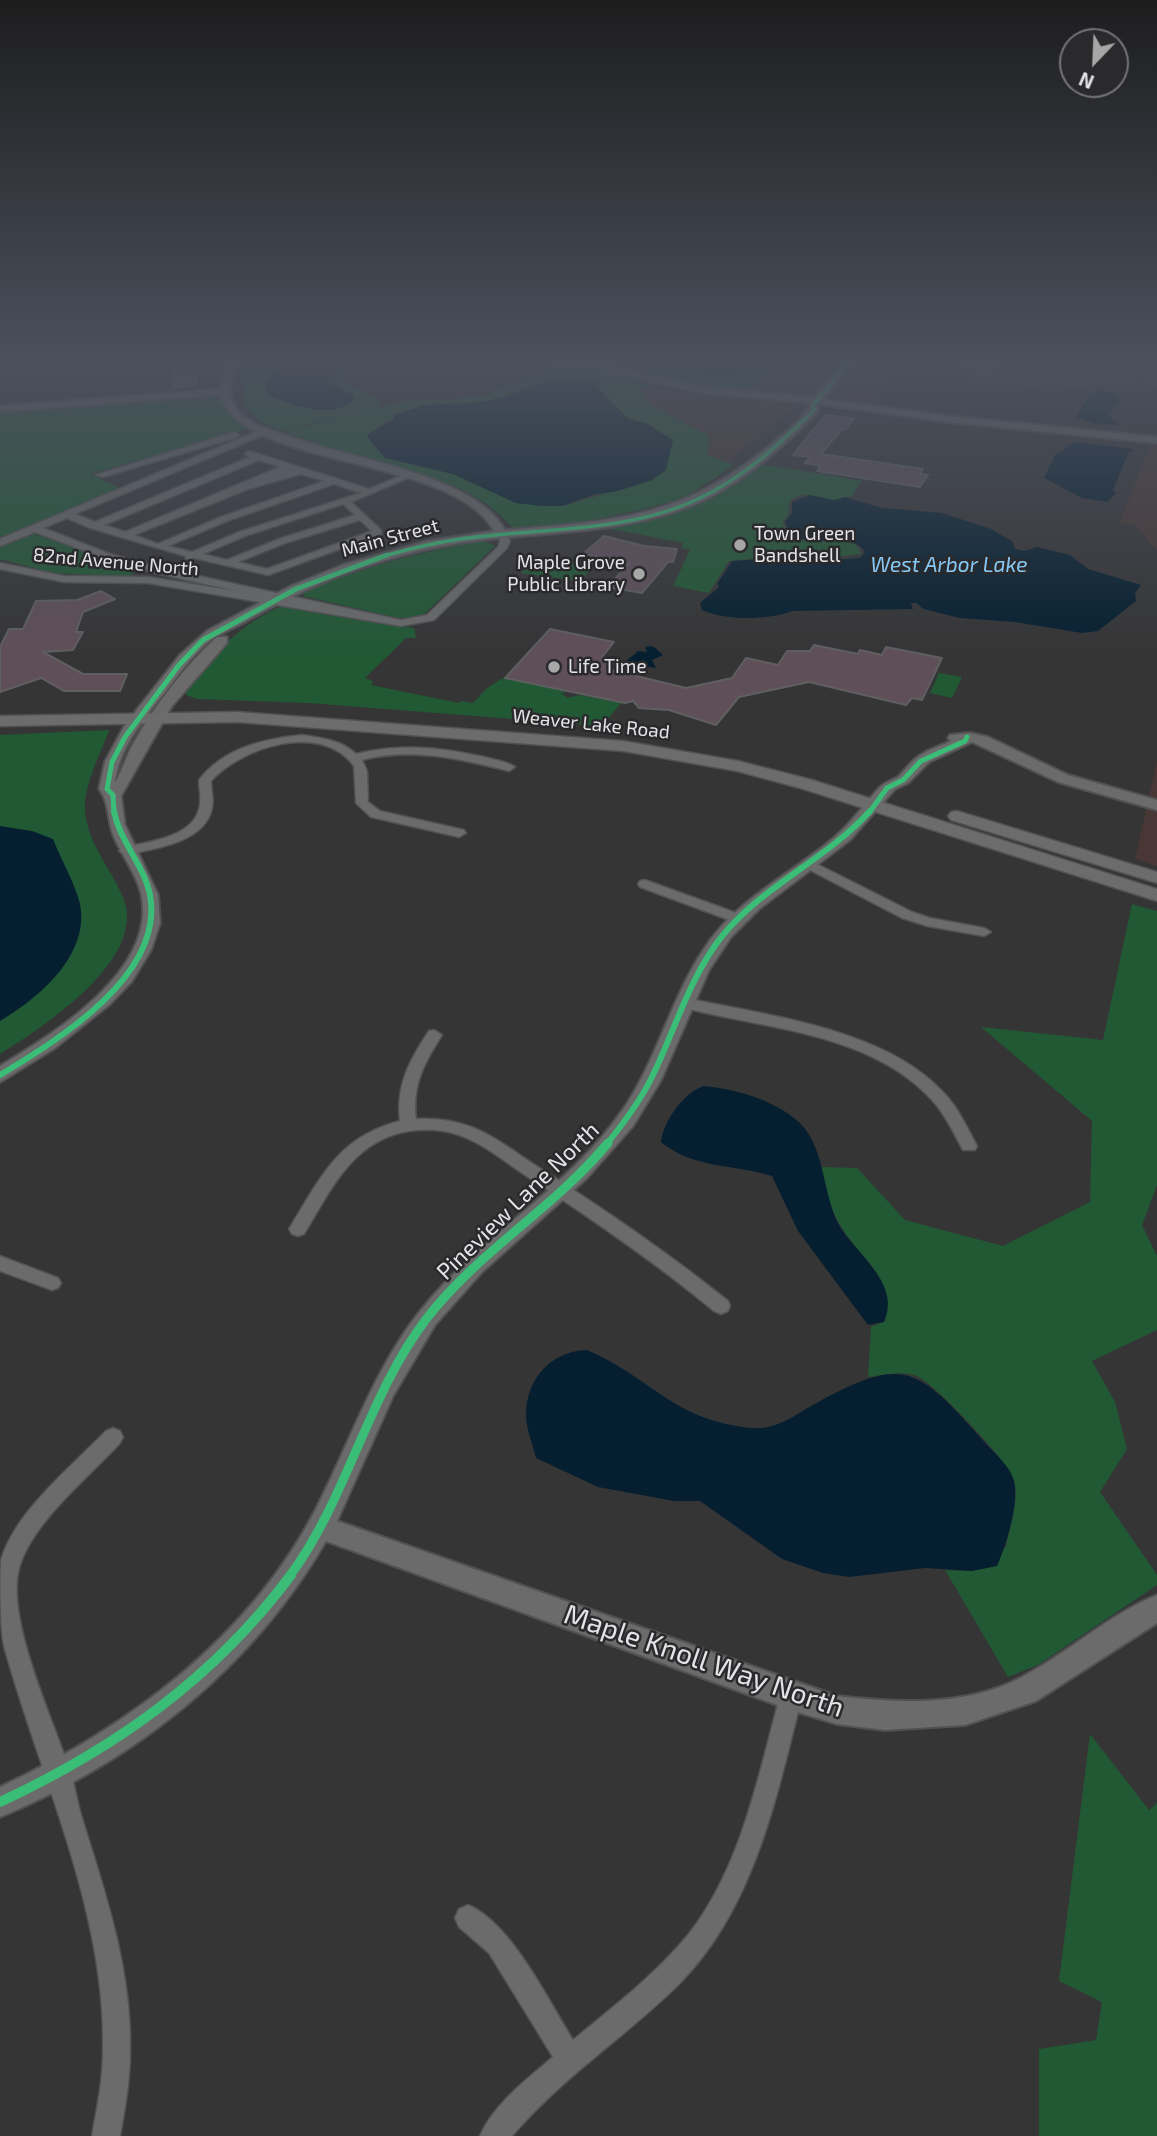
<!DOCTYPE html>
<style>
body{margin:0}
#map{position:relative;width:1157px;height:2136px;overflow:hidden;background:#353536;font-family:"Exo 2",sans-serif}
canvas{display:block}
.north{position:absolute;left:1059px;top:28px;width:70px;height:70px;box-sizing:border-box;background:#2a2a2d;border:2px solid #747477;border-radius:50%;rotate:203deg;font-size:19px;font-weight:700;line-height:28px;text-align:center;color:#e4e4e6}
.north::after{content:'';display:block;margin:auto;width:24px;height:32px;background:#a7a7a8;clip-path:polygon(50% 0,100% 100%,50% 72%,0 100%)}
</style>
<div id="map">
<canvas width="1157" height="2136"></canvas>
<div class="north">N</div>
</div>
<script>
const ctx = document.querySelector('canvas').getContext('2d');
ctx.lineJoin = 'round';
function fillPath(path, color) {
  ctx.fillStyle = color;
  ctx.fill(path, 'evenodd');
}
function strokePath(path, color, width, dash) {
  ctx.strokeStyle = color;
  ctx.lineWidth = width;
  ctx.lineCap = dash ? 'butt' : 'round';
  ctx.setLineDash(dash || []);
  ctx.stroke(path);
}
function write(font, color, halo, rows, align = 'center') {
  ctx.font = font + ' "Exo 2",sans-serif';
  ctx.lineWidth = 5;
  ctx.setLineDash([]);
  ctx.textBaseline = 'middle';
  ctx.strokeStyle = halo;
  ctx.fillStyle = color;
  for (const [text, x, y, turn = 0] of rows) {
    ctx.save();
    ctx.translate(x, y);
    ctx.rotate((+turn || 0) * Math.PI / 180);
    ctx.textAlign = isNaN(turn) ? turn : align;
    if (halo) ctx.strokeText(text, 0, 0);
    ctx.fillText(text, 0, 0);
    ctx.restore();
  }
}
fillPath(new Path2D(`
 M771,359H1146L1157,362V389L1139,381L1053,391L984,382L949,381L899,372L878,399L898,409L808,396L726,464L695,474L709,448V436L650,404L640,390L649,388L734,399L763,376Z
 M1153,439L1157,440V551L1135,524H1119Z
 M1157,761V866L1135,859Z`), '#483734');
fillPath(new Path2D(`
 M255,359H285L271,375L318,409L350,403L352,394L325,381L341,370L346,359H360L339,379L374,396L381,405L281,431L259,421L244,406L245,391L240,375Z
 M559,359H649L737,373L730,369L731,359H766L776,363L750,390C685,390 623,367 559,359Z
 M591,368L649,386L640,390L650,404L706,434L709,437L708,455L732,464L731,467C714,478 690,497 670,502C616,517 571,524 515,530C470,481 428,477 366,460C338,452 311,441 284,432L366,409L416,400L482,397L529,377ZM578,380L603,393L629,419L648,424L652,480L563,506L516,503L453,474L385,458L368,438V434L399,413L437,404L473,403L502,398L520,389Z
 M214,396L220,397L227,412L247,429L90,474L119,488L0,539V412Z
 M760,464L862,481L851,497C844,496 840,500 834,500C816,499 806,488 790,501L788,516L783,521V525C790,532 795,538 805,541C822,545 856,533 861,554L798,561L776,552L755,559L729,561L709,593L673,586L690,550L682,548L683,543L611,529C667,517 716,501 760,464Z
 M34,534L135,569L132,571L135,572L128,577L53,573L0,559V548Z
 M484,541L495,546L421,617L399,618L303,596L306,591C364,567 421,551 484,541Z
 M532,559L587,565L593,567L580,581L521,573Z
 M283,606L414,628L416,638H406L365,678L373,681L371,685L459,703L461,701L473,703L487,688L503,678L568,692L561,693L568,698L579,695L621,703L602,726L309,703L197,699L186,695C192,666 255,614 283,606Z
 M939,673L962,677L952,698L930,693Z
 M109,730C101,754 83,785 85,812C89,847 112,869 124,900C146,960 42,1028 0,1054V735Z
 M1132,904L1157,911V1185L1142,1225L1157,1256V1330L1092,1361L1115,1402L1127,1449L1100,1492L1157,1575V1585L1038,1665L1008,1677L945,1570L972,1571L1006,1547C1009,1527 1021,1498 1013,1478C1006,1459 935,1384 917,1376C903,1370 883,1375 868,1377L871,1327L885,1321C893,1273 864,1264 842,1228C830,1210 824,1188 821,1167L857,1168L905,1220L1003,1246L1090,1202L1092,1121L981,1027L1103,1040Z
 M1090,1734L1149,1810L1157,1803V2136H1039V2049L1096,2040L1102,2002L1059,1981Z`), '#215934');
fillPath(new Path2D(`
 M285,359H346L341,370L325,382L352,394L354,399C334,421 292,405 269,396L264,387Z
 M649,359H731V369L738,374C701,379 681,366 649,359Z
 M578,380L596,382L605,397L629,419L648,424L673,440L666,470L652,480L618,491L592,495L563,506H541L516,503L453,474L385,458L368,438V434L394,419V415L424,405L473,403L502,398L537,384Z
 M1099,391L1113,393L1121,398L1108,415L1119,425L1095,424L1075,417L1090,395Z
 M1075,442L1134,449L1128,453L1113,490L1116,493L1107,502L1082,498L1044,478L1055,455Z
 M810,495L834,500L845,497L882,508L942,513L991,529L1012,541L1015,549L1024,551L1037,547L1070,555L1088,569L1141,585L1135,593L1136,601L1098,631L1082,633L1015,622L960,618L923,609L917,603H911L913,609L793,611C768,620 726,621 702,610L700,603L719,587L717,584L732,561L759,559L773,553L800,562L860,558L865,552C848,526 796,558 785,521L792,513V502Z
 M648,646L654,647L663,655L652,660L656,668L623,664L638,651L647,652L645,648Z
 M0,826L32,831L53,839C61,860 75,883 80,904C90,955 39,998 0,1021Z
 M704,1086C735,1089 770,1099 794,1118C826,1142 821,1191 839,1225C856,1254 902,1284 884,1322L868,1325L798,1231L772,1176C734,1164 694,1169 661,1142C663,1122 684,1092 704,1086Z
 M587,1350C652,1378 674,1421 752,1428C773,1430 789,1419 806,1409C905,1353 915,1364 987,1445C996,1454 1009,1466 1013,1478C1021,1499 1006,1546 997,1566L972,1571L925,1568L849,1577L823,1573L782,1559L700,1501H674L598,1487L536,1458C533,1445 526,1429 526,1415C526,1378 552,1351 587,1350Z`), '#051f30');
const building = new Path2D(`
 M971,360L1000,364L993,375L963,371Z
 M197,370L196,386L173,388V372Z
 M825,415L854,419L846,429H842L821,454L923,469L920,474L928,475L920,487L817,471L821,466L805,463L810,457L793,455Z
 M604,536L644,546L677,549L673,562H668L642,593L608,587L629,563L583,554Z
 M101,591L115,599L83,612L76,632H83L73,650L43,652L83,674H127L120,691H64L41,678L0,692V647L9,629H23L36,601L77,600Z
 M550,629L614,642L602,657L615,660L607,669L686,688L732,678L746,658L778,665L787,651H810L814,645L858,654L860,650L882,655L886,647L942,658L922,700L912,698L906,705L809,682L739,697L716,725L669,710L639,708L633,701L625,703L505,678Z`);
fillPath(building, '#5f4f59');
strokePath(building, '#5f5f60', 2);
const minor = new Path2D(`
 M219,359H239L240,360L236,362Z
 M265,428L269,431L268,433L75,514L95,522L250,457L245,454L249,451L369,489L408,473L415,475L351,502L381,530V534L268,575L194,558L186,559L185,556L90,528L67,518L43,528L110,554L157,567L401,620L427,615L498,547L500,541L498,532L506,534L510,541L507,548L434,620L401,626L148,583L64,582L0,569V563L64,576L148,577L237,591L151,572L104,558L35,532L0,546V539ZM259,460L280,467L125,532L104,525ZM301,474L325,481L221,517L158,544L134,535L248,489ZM334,484L361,493L239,532L192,552L168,546L227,521ZM343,504L355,515L279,539L227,560L203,554L245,536ZM360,520L372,531L267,569L238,562L285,543Z
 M235,432L239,435L238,437L103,477L96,475Z
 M302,735C323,738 341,740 356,754C400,743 440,747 484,757C494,760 507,761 515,767L509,771C460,759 412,747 362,760L367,771L368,802L380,811L464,830L466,833L459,837L371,817L356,803L354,766C321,721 242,747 211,781C211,790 214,799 212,808C205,843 155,848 126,855L119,851L121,848C146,842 192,838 199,809C202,799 199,789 199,780C224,748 263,739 302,735Z
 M809,860L912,912L930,918L984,928L991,932L984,936L927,926L902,918L804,867V861Z
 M645,880L742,915L744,918L737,922L732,921L640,887L638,884L640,881Z
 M686,998C768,1016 883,1028 943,1092C958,1107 967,1128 977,1146L975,1150H963C954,1134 946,1115 932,1100C870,1032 764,1029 681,1007L678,1003L681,999Z
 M434,1030L442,1035C424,1063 412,1085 416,1119C436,1118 456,1121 474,1128C498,1138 517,1154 538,1167C604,1209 667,1252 728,1301L730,1306L728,1311L721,1314L714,1311C655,1262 592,1219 528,1177C506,1163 485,1144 459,1135C435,1127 404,1128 381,1140C344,1158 325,1200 304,1234L298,1236L292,1234L289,1229L292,1224C323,1174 339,1137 400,1121C396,1085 409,1061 429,1031Z
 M0,1256L58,1278L61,1283L58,1288L52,1290L0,1271Z
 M113,1428L120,1431L123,1437L120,1443C89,1477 34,1521 20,1565C3,1616 55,1723 71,1774C75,1787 77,1801 81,1815C105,1892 132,1970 130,2052C130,2080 125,2108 120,2136H92C97,2108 103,2080 103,2052C107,1913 40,1777 4,1646C0,1626 0,1578 1,1560C15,1512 72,1466 106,1431Z
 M791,1685L799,1688L802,1696C777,1795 755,1906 681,1982C627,2036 562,2077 512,2136H480C493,2105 528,2078 553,2057L489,1953L459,1927L455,1918L459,1909L468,1905C511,1923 548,2000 573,2040C613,2007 655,1975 688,1935C741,1868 758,1777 780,1696L783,1688Z`);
const tertiary = new Path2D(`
 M232,359H242C230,376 224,396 240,413C252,425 272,431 288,436C348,459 474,474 505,530C615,521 687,518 775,441C787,431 806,417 810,403L704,393L591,369L510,359L591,363L704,387L814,397L847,359H857L824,399L948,416L1157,437V443L948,422L819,404L818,412C779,451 737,489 686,508C621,533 550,532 482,540C398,550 321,578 248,620C235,628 219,633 207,643C191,657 178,675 166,691C144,719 119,747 115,783C123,770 126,756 133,744C155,705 184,667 217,637H227V643L172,706L121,796L125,825L158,895L160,923L151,950L132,981L109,1005L55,1048L0,1082V1066C55,1033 159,969 141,893C136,873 123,857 115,839C107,823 110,802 99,789L105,762L125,725L180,655L207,631L291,586L343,565L428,541L494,531C452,454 239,469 221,395L0,412V406L220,389L223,375Z
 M970,733L988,737L1068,775L1157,800V810L1058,782L972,742L929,762L908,783L895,789L850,840L759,909L731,937L709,970L661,1080L633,1126L587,1178L482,1272L435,1325L393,1396L337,1521L837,1696C896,1703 965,1707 1020,1678C1067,1654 1108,1615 1157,1595V1623L1036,1701L965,1725L885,1730L837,1724L791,1710L326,1541C252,1668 135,1761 0,1817V1787C128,1728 250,1637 316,1509C350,1443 374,1368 421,1310C480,1236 568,1189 622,1111C657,1061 670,1000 704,949C735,901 787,876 830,841C850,825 863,806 879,788C885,782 891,781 898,777C903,773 907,766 913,761C923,751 938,747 951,741L948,738L950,735Z`);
const secondary = new Path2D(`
 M237,712L623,741L738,761L812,780L1157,889V901L800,788L737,771L623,751L237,722L0,726V716Z
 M957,811L1157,872V883L951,820L948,816L951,812Z`);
strokePath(minor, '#515152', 3);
strokePath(tertiary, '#515152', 4);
strokePath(secondary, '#515152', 3);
fillPath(minor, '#6b6b6b');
fillPath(tertiary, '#6b6b6b');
fillPath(secondary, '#6c6c6d');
strokePath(new Path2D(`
 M381,557C415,547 450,539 486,536C558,528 634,530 700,498C744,477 780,444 814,410L813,405L852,359`), '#3abd76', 3.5);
strokePath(new Path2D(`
 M114,813L113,795L107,789L112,762L125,737L179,665L203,640L296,589L387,555
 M869,813L887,788L903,780L921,761L965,741L967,737`), '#3abd76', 5);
strokePath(new Path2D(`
 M0,1075C58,1040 165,975 150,895C144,865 120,842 114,811
 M606,1145C623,1124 639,1103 651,1079C675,1031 689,977 723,935C764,885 827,859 870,811`), '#3abd76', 6);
strokePath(new Path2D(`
 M289,1577C348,1498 367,1396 427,1318C479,1251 554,1208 608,1143`), '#3abd76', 9);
strokePath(new Path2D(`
 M0,1802C116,1748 214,1678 291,1575`), '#3abd76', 10);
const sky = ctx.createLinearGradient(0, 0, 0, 658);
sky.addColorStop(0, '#1d1d1e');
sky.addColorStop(0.55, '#4b515d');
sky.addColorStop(1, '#4b515d00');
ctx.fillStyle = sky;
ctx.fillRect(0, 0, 1157, 658);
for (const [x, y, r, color] of [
 [740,545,7,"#a7a7a8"],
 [639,574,7,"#a7a7a8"],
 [554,667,7,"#a7a7a8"]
]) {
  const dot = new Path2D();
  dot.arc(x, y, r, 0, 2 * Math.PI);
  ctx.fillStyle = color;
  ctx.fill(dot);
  strokePath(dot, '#2a2a2d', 2.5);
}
write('19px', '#e4e4e6', '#2a2a2d', [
 ["Town Green",754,534],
 ["Bandshell",754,556],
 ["Maple Grove",625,563,"right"],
 ["Public Library",625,585,"right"],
 ["Life Time",568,667]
], 'left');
write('19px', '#e4e4e6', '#2a2a2d', [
 ["Main Street",390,538,-15],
 ["82nd Avenue North",116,562,5],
 ["Weaver Lake Road",591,724,6]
]);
write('italic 21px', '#85caf6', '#2a2a2d', [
 ["West Arbor Lake",949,565]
]);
write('23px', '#e4e4e6', '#2a2a2d', [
 ["Pineview Lane North",518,1201,-44]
]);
write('28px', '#e4e4e6', '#2a2a2d', [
 ["Maple Knoll Way North",704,1661,19]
]);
</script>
